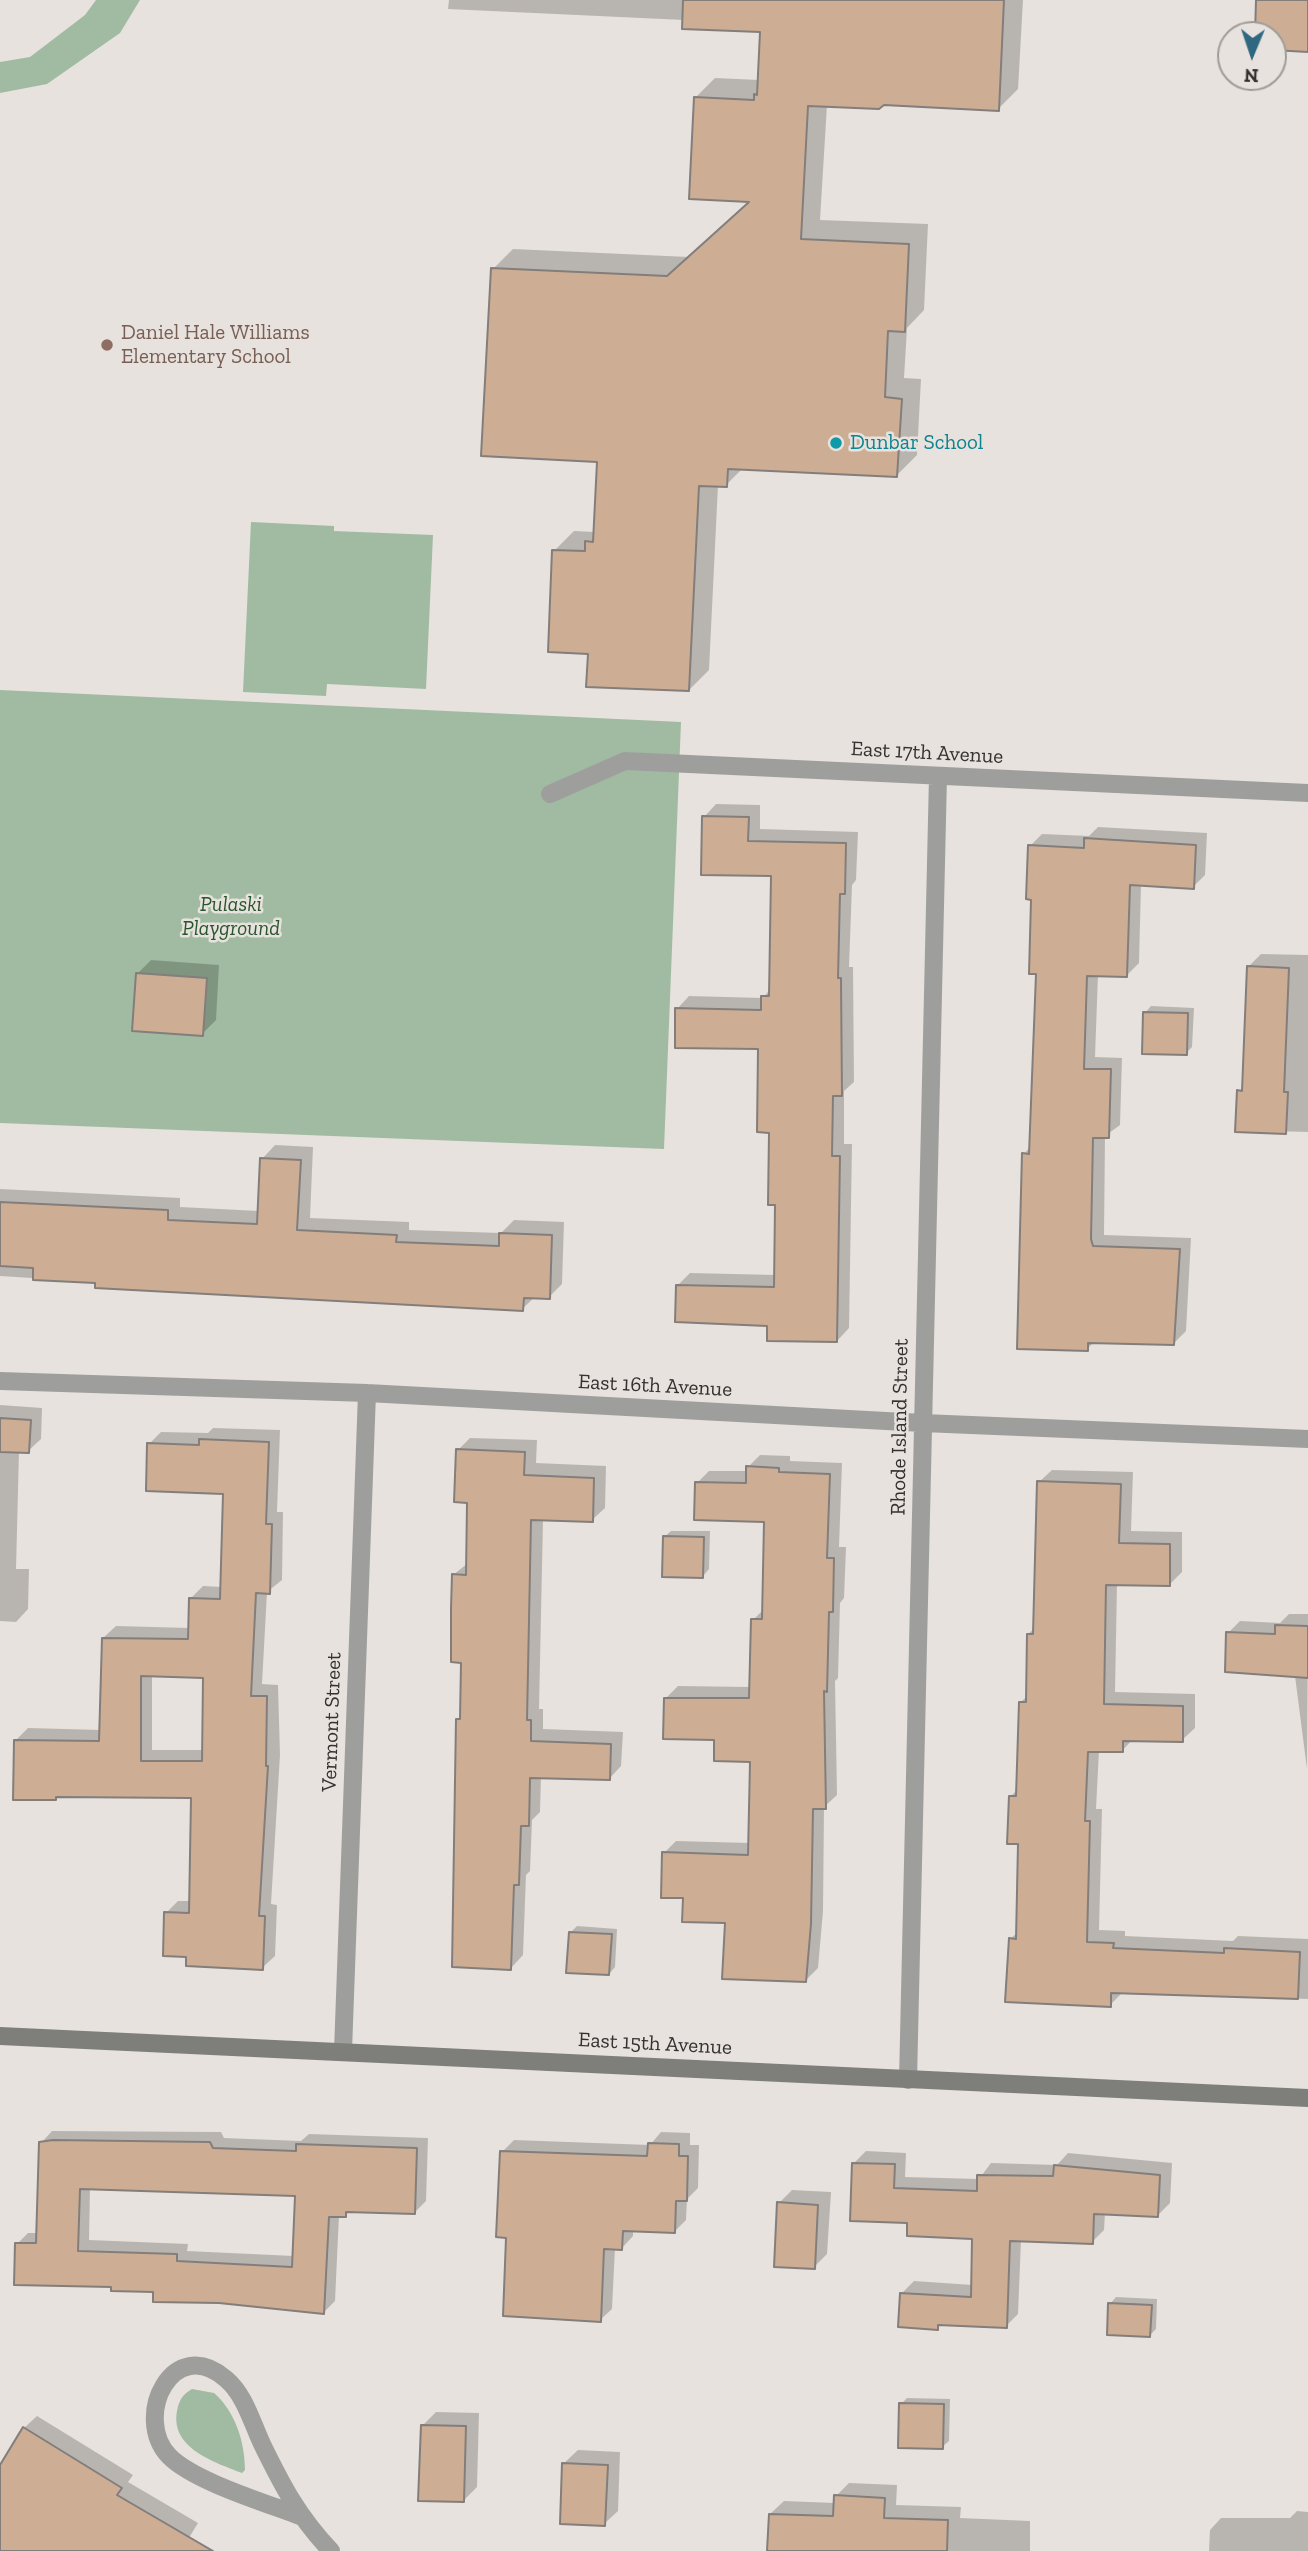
<!DOCTYPE html>
<style>
body{margin:0}
#map{position:relative;width:1308px;height:2551px;overflow:hidden;background:#e7e2dd;font-family:"Zilla Slab",serif}
canvas{display:block}
.north{position:absolute;left:1217px;top:21px;width:70px;height:70px;box-sizing:border-box;background:#e7e2dd;border:2px solid #9f9c98;border-radius:50%;rotate:182deg;font-size:19px;font-weight:700;line-height:28px;text-align:center;color:#343230}
.north::after{content:'';display:block;margin:auto;width:24px;height:32px;background:#306882;clip-path:polygon(50% 0,100% 100%,50% 72%,0 100%)}
</style>
<div id="map">
<canvas width="1308" height="2551"></canvas>
<div class="north">N</div>
</div>
<script>
const ctx = document.querySelector('canvas').getContext('2d');
ctx.lineJoin = 'round';
function fillPath(path, color) {
  ctx.fillStyle = color;
  ctx.fill(path, 'evenodd');
}
function strokePath(path, color, width, dash) {
  ctx.strokeStyle = color;
  ctx.lineWidth = width;
  ctx.lineCap = dash ? 'butt' : 'round';
  ctx.setLineDash(dash || []);
  ctx.stroke(path);
}
function write(font, color, halo, rows, align = 'center') {
  ctx.font = font + ' "Zilla Slab",serif';
  ctx.lineWidth = 5;
  ctx.setLineDash([]);
  ctx.textBaseline = 'middle';
  ctx.strokeStyle = halo;
  ctx.fillStyle = color;
  for (const [text, x, y, turn = 0] of rows) {
    ctx.save();
    ctx.translate(x, y);
    ctx.rotate((+turn || 0) * Math.PI / 180);
    ctx.textAlign = isNaN(turn) ? turn : align;
    if (halo) ctx.strokeText(text, 0, 0);
    ctx.fillText(text, 0, 0);
    ctx.restore();
  }
}
fillPath(new Path2D(`
 M96,0H140L120,33L47,84L0,93V62L30,57L85,15Z
 M251,522L334,526V531L433,535L426,689L327,684L326,696L243,692Z
 M0,690L681,722L664,1149L0,1123Z
 M192,2389L214,2393C235,2411 245,2442 245,2470L242,2473C214,2462 170,2448 177,2411C179,2400 183,2394 192,2389Z`), '#a0bba1');
fillPath(new Path2D(`
 M449,0H1023L1018,89L998,109L884,103L827,105L820,220L928,224L924,310L907,328L904,378L921,379L917,455L897,475L743,468L726,485H718L709,670L689,690L590,653L554,551L574,531L595,532L598,460L493,269L513,249L689,257L751,201L695,98L715,78L759,80L761,31L684,20L448,9Z
 M716,804L760,805V829L858,832L856,880L852,885L849,967H853L854,1082L844,1091V1144H852L849,1328L837,1341L769,1324L678,1285L690,1273L776,1275L777,1203L760,1048L677,1009L689,996L763,998L771,988L773,875L704,817Z
 M1098,827L1207,833L1205,875L1193,887L1141,884L1139,963L1127,975L1098,974L1095,1057L1122,1058L1120,1125L1105,1136L1104,1235L1191,1238L1186,1331L1174,1343L1094,1342L1087,1349L1024,1154L1031,1146L1037,973L1030,846L1042,834L1089,836Z
 M1261,954L1308,955V1132L1237,1130L1239,1091L1244,1086L1249,966Z
 M151,960L219,965L216,1020L202,1034L137,974Z
 M1151,1006L1194,1008L1192,1047L1186,1053L1145,1013Z
 M275,1145L313,1147L310,1218L409,1222V1230L501,1233L514,1220L564,1222L562,1284L549,1297H535L522,1309L0,1276V1189L180,1198V1207L259,1211L262,1159Z
 M0,1405L42,1408L41,1439L28,1451H19L16,1569H29L28,1609L16,1622L0,1621Z
 M213,1428L280,1430L277,1512H283L282,1580L267,1592L262,1684L278,1685L280,1755L271,1904L277,1905L275,1956L262,1968L188,1955L166,1913L178,1901H191L193,1796L59,1795L55,1799L16,1740L28,1728L101,1730L103,1638L116,1626L190,1628L191,1598L203,1586L222,1587L225,1493L149,1444L161,1432L208,1433ZM152,1674L205,1676L204,1750H152Z
 M470,1438L537,1440L536,1463L606,1466L605,1508L592,1520L543,1519L539,1709H543V1729L623,1732L621,1766L609,1779L541,1776L540,1812L532,1820L530,1871L526,1875L523,1955L511,1968L458,1720L462,1716L463,1661L453,1575L468,1563L469,1501L458,1450Z
 M760,1455L790,1456V1461L842,1463L839,1547H846L844,1598L840,1603L838,1678L835,1681L837,1795L824,1807L823,1911L818,1968L806,1980L727,1922L685,1896L664,1853L676,1841L750,1843L751,1761L666,1698L678,1686L751,1687L753,1620L764,1609L766,1521L697,1483L709,1471H748V1467Z
 M1052,1470L1133,1472L1131,1531L1182,1532V1572L1169,1585L1117,1584L1115,1692L1195,1694V1728L1182,1740L1133,1739L1122,1751L1099,1750L1096,1809H1102L1099,1930L1125,1931V1936L1233,1941L1238,1936L1308,1939V1999L1123,1992L1110,2005L1010,1939L1018,1932L1020,1842L1011,1796L1018,1789L1020,1703L1028,1695V1634L1035,1628L1039,1482Z
 M671,1531H710L709,1569L703,1576L664,1537Z
 M1289,1614H1308L1307,1769L1295,1676L1228,1633L1240,1621L1280,1623Z
 M577,1926L617,1929L615,1967L609,1974L571,1932Z
 M52,2131L221,2132L224,2138L301,2141L309,2134L428,2138L426,2201L415,2212L350,2210L345,2215H339L335,2301L324,2312L113,2286L17,2244L28,2233H38L41,2143ZM90,2188L297,2194L294,2256L187,2251L188,2244L89,2240Z
 M661,2132L690,2133V2145H699L698,2188L687,2199L686,2220L675,2231L633,2230V2236L622,2248H615L612,2309L600,2320L508,2236L502,2152L514,2140L650,2145Z
 M866,2151L906,2153L905,2177L979,2179L991,2163L1057,2165L1068,2153L1172,2163L1170,2203L1158,2215L1105,2213L1104,2230L1092,2242L1021,2240L1018,2314L1006,2326L942,2324L937,2328L902,2293L914,2281L973,2285L974,2238L909,2221L854,2163Z
 M792,2190L831,2192L827,2254L814,2267L779,2203Z
 M1116,2297L1157,2299L1156,2329L1150,2335L1110,2304Z
 M907,2398L950,2399L949,2441L942,2447L901,2404Z
 M436,2412L479,2413L477,2487L463,2501L422,2426Z
 M37,2416L133,2475L128,2482L198,2523L181,2551H0V2469L24,2428Z
 M578,2450L620,2452L618,2511L604,2524L564,2463Z
 M849,2483L897,2485L896,2505L961,2507L960,2518L1030,2521V2551H769L770,2514L784,2501L835,2503L836,2496Z
 M1297,2511L1308,2512V2551H1209L1210,2530L1221,2518H1290Z`), '#0003');
const building = new Path2D(`
 M683,0H1004L999,111L884,105L879,109L808,106L801,239L909,244L905,332L888,331L885,397L902,399L897,477L728,469L727,487L699,486L689,691L586,687L588,654L548,652L552,550L585,551V541L593,542L597,462L481,456L491,268L667,276L749,202L689,199L694,97L754,100V94L757,95L760,32L682,29Z
 M1256,0H1308V52L1273,50V35H1255Z
 M702,816L749,817L748,841L846,843L845,894H840L838,978H841L842,1096H833L832,1156H840L837,1342L767,1341V1326L675,1322L676,1285L774,1287L775,1205H768L769,1133L757,1132L758,1049L675,1048V1008L761,1010V996H769L771,876L701,875Z
 M1084,838L1196,845L1194,889L1130,885L1127,977L1087,976L1084,1069H1111L1109,1138H1093L1091,1239L1093,1246L1180,1249L1174,1345L1088,1343V1351L1017,1349L1022,1153L1029,1154L1036,974H1029L1031,900L1026,899L1028,845L1084,848Z
 M1247,966L1289,968L1284,1092H1288L1286,1134L1235,1132L1237,1090L1242,1091Z
 M136,973L207,978L203,1036L132,1031Z
 M1143,1012L1188,1013L1187,1055L1142,1054Z
 M260,1158L301,1160L297,1230L397,1235L396,1242L499,1246V1233L552,1235L550,1299L524,1298L523,1311L95,1288V1283L33,1280V1268L0,1266V1202L168,1210V1220L257,1224Z
 M0,1418L31,1420L29,1453L0,1452Z
 M199,1439L269,1442L266,1524H272L270,1594L256,1593L251,1696H267L266,1766H268L259,1916H265L263,1970L186,1966V1957L163,1956L164,1912L189,1913L191,1798L56,1797V1800H13L14,1740L99,1741L102,1638L188,1639L189,1598L220,1599L223,1494L146,1491L147,1443L199,1445ZM141,1676L203,1678L202,1761H141Z
 M456,1449L525,1452L524,1475L594,1478L593,1522L531,1520L527,1720H531V1741L611,1744L610,1780L530,1778L529,1826H521L519,1885H514L511,1970L452,1967L456,1719H460L461,1663L451,1662V1608L452,1574L466,1575L467,1503L454,1502Z
 M746,1466L779,1468V1472L830,1474L827,1558H834L833,1612H829L827,1692L824,1691L826,1809H813L811,1924L806,1982L722,1979L725,1923L682,1922L683,1898H661L662,1852L748,1855L750,1762L714,1761V1740L663,1739L664,1698H749L751,1619H762L764,1522L694,1520L695,1482L746,1483Z
 M1037,1481L1121,1484L1119,1543L1170,1544V1586L1106,1585L1104,1704L1183,1706V1742L1123,1741V1752H1088L1085,1821H1090L1087,1942L1114,1943L1113,1948L1224,1953V1948L1300,1952L1298,1999L1111,1993V2007L1005,2002L1009,1938L1016,1939L1018,1844H1007L1009,1796H1016L1019,1702H1026L1027,1634H1033Z
 M663,1536L704,1537L703,1578L662,1577Z
 M1275,1625L1308,1626V1678L1225,1672L1226,1632L1275,1634Z
 M569,1932L612,1934L609,1975L566,1973Z
 M53,2140L210,2142L213,2148L296,2151V2144L417,2148L415,2214L346,2212V2217H329L324,2314L219,2303L153,2302V2292L111,2291V2287L14,2285L15,2243H36L39,2142ZM80,2189L295,2196L292,2267L177,2261V2254L78,2251Z
 M648,2143L679,2144V2156H688L687,2201H676L675,2233L623,2231L622,2250L604,2249L601,2322L503,2316L506,2238L496,2237L500,2151L647,2156Z
 M852,2163L895,2164L894,2188L977,2191V2175L1053,2176L1054,2165L1160,2175L1158,2217L1094,2214L1093,2244L1010,2241L1007,2328L938,2325V2330L898,2327L900,2293L971,2297L972,2239L907,2236V2223L850,2221Z
 M777,2202L818,2205L815,2269L774,2267Z
 M1108,2303L1152,2305L1150,2337L1107,2335Z
 M899,2403L944,2404L943,2449L898,2448Z
 M421,2425L466,2426L464,2502L418,2501Z
 M23,2427L122,2488L117,2495L213,2551H0V2465Z
 M562,2463L608,2465L605,2526L560,2524Z
 M834,2495L885,2498L884,2518L948,2520L947,2551H767L769,2514L833,2516Z`);
fillPath(building, '#cdae94');
strokePath(building, '#837e7b', 2);
strokePath(new Path2D(`
 M550,794L625,761L1308,793
 M0,1381L367,1393L923,1423L1308,1439
 M343,2051L367,1393
 M908,2080L938,776
 M300,2516C266,2503 193,2481 169,2456C132,2417 173,2333 226,2379C245,2395 252,2423 262,2444C283,2487 298,2516 331,2551`), '#9e9f9d', 18);
strokePath(new Path2D(`
 M0,2036L1308,2098`), '#7e7f7b', 18);
for (const [x, y, r, color] of [
 [107,345,7,"#8d6e63"],
 [836,443,7,"#0f9aa8"]
]) {
  const dot = new Path2D();
  dot.arc(x, y, r, 0, 2 * Math.PI);
  ctx.fillStyle = color;
  ctx.fill(dot);
  strokePath(dot, '#e7e2dd', 2.5);
}
write('21px', '#785e54', '#e7e2dd', [
 ["Daniel Hale Williams",121,333],
 ["Elementary School",121,357]
], 'left');
write('21px', '#0d838f', '#e7e2dd', [
 ["Dunbar School",850,443]
], 'left');
write('21px', '#343230', '#e7e2dd', [
 ["East 17th Avenue",927,753,3],
 ["East 16th Avenue",655,1386,3],
 ["Rhode Island Street",900,1427,-89],
 ["Vermont Street",332,1722,-88],
 ["East 15th Avenue",655,2044,3]
]);
write('italic 21px', '#29552d', '#e7e2dd', [
 ["Pulaski",231,905],
 ["Playground",231,929]
]);
</script>
